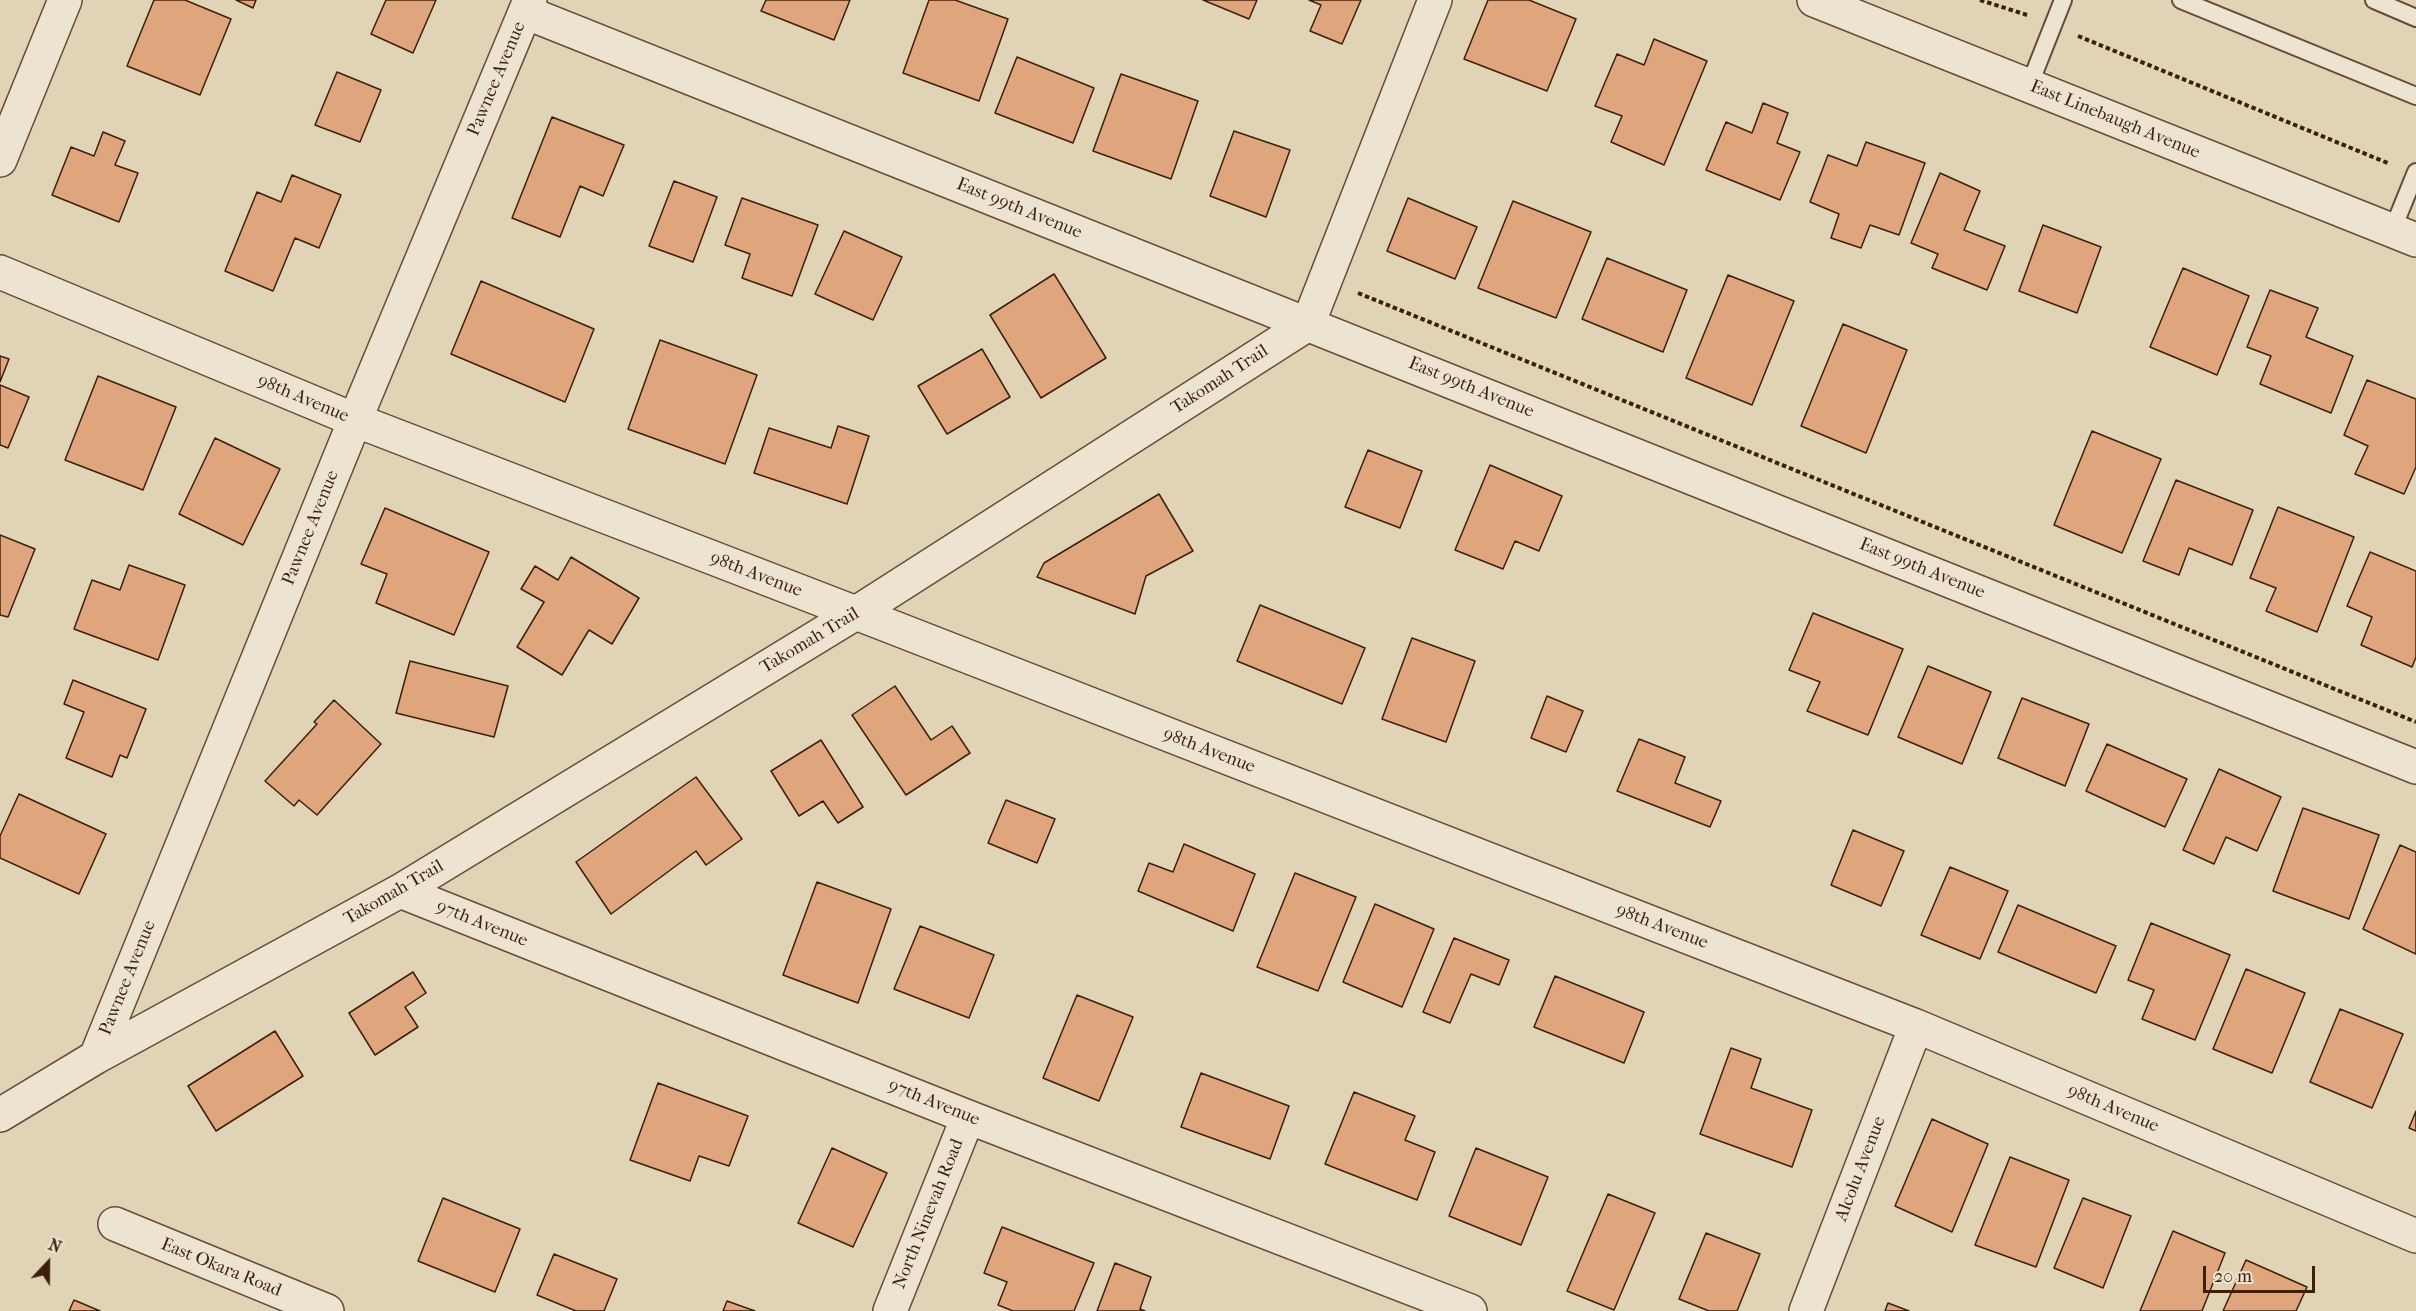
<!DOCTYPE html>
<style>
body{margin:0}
#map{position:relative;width:2416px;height:1311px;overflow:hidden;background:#e1d4b6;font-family:"IM FELL French Canon",serif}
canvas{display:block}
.north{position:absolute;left:18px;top:1233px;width:60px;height:60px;-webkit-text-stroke:4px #ece3d0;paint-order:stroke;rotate:22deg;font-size:16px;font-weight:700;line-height:24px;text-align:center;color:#3d1f0b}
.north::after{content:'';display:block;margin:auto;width:21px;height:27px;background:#3d1f0b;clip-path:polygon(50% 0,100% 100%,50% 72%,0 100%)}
.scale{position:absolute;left:2203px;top:1266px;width:112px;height:27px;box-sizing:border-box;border:3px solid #3d1f0b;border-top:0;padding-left:8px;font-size:18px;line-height:21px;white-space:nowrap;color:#3d1f0b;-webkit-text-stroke:4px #ece3d0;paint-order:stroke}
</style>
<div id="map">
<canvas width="2416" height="1311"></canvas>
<div class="north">N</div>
<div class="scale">20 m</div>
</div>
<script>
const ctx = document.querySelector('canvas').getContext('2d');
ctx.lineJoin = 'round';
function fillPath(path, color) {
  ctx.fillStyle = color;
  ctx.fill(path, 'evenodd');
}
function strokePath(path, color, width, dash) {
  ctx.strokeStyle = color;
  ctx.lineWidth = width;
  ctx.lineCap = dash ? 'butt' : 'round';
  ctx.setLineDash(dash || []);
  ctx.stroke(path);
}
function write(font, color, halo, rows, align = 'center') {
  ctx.font = font + ' "IM FELL French Canon",serif';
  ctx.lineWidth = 4.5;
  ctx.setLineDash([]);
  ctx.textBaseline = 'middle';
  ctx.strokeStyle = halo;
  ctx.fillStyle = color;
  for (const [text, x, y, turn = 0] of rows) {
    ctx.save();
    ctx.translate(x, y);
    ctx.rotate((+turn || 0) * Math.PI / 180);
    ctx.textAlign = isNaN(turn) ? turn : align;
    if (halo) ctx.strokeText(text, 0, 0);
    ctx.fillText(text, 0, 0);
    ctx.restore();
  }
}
const building = new Path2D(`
 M154,0H185L231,19L200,95L127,66Z
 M236,0H256L253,8Z
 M386,0H436L413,53L371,34Z
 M766,0H850L834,40L761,11Z
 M929,0H955L1008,19L979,101L903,73Z
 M1203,0H1257L1249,19Z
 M1309,0H1361L1342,44L1310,31L1321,5Z
 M1488,0H1529L1576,19L1547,91L1464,59Z
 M1654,39L1707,61L1664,165L1611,142L1622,116L1595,106L1617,54L1644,65Z
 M1017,57L1094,88L1073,143L995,113Z
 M337,72L381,90L360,142L315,125Z
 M1121,74L1198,101L1171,179L1093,151Z
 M1763,103L1788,113L1777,143L1800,152L1780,200L1706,170L1726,122L1752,133Z
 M552,117L624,145L603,196L580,186L560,237L512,218Z
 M1234,131L1290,150L1266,217L1210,196Z
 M103,132L125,141L115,165L138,173L119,222L52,195L71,147L94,156Z
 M1866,142L1925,163L1899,235L1870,225L1861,248L1831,238L1839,214L1810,202L1828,155L1857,166Z
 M1940,173L1980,191L1964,230L2005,246L1987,290L1932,268L1938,254L1911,243Z
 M292,175L341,195L319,248L295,238L273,291L225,271L257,192L281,202Z
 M674,181L717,197L693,262L649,246Z
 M742,198L818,225L792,296L742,278L750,254L725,245Z
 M1408,198L1477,227L1455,279L1387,251Z
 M1513,201L1591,232L1556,318L1478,288Z
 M2043,225L2101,247L2077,313L2019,291Z
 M844,231L902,257L873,320L815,294Z
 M1607,258L1687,290L1663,352L1582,319Z
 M2183,268L2249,296L2217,375L2150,347Z
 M1054,274L1106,358L1041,398L990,315Z
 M1728,275L1794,301L1752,405L1686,378Z
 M481,281L594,329L565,402L451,354Z
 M2270,290L2318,308L2306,337L2353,356L2331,413L2260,384L2271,356L2247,347Z
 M1843,324L1907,350L1866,453L1801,426Z
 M660,340L757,375L725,464L628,429Z
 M982,349L1010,397L947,434L918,386Z
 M0,356L9,359L0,382Z
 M98,376L176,407L143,490L65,460Z
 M2367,380L2416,399V467L2404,494L2355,474L2368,446L2344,435Z
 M0,385L29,397L8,448L0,445Z
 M838,426L869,436L847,504L754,473L769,428L831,448Z
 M2092,431L2161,459L2122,553L2054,525Z
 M215,438L280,469L243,545L179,514Z
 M1368,450L1422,471L1400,528L1345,507Z
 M1490,465L1562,496L1539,551L1515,541L1503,569L1455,550Z
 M2176,480L2253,510L2232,565L2189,548L2179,575L2143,561Z
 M1159,494L1193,551L1146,576L1135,614L1037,577L1044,563Z
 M2278,507L2354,537L2317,632L2266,611L2276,588L2250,578Z
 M385,508L489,552L454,635L376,603L387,574L361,564Z
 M0,535L35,549L8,617L0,615Z
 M2370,552L2416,571V657L2412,667L2361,645L2372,617L2347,606Z
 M571,557L639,598L612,644L589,630L562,675L517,647L544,602L521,589L535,566L558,580Z
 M129,565L185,585L158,660L74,629L92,580L120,590Z
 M1260,605L1365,648L1342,704L1237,661Z
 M1813,613L1903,649L1868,735L1807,711L1820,682L1789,670Z
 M1412,638L1475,661L1446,742L1382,719Z
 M410,661L508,686L494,737L396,713Z
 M1928,666L1991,692L1962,764L1898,737Z
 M73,680L146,709L127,758L120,755L112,777L66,758L84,712L64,704Z
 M895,686L931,740L952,726L970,753L906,795L852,715Z
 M1547,696L1583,711L1566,752L1531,738Z
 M2022,698L2089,724L2065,786L1998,758Z
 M334,700L381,744L317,815L299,800L294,806L265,781L317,724L314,722Z
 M1639,739L1685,757L1675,783L1721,801L1710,827L1617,791Z
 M821,740L863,807L838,823L823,801L799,816L771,771Z
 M2107,744L2187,779L2165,827L2086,791Z
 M2219,769L2281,797L2257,851L2226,837L2214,864L2183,850Z
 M696,777L742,839L706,865L696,851L611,914L576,862Z
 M19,794L106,834L79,894L0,858V836Z
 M1006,800L1055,819L1037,863L988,843Z
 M2303,808L2379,835L2349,919L2273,891Z
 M1853,830L1904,851L1881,906L1831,885Z
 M1184,844L1255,874L1233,931L1138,891L1149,863L1173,872Z
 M2400,845L2416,852V954L2363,929Z
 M1950,867L2008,891L1980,959L1921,935Z
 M1295,873L1356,897L1318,991L1257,967Z
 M817,882L891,909L858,1003L783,975Z
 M1375,904L1434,929L1402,1007L1343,982Z
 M2018,905L2116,946L2096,993L1998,952Z
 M2151,923L2230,955L2195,1040L2142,1019L2154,990L2128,980Z
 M920,926L994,955L969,1018L894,989Z
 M1454,938L1509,960L1499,985L1471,974L1450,1023L1423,1012Z
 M2246,969L2305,993L2272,1073L2213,1049Z
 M413,972L426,993L405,1007L418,1027L375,1055L349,1013Z
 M1555,976L1644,1012L1624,1063L1534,1027Z
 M1077,995L1133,1017L1099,1101L1043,1078Z
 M2340,1009L2403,1034L2372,1108L2310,1082Z
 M275,1031L303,1076L216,1131L188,1086Z
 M1731,1048L1761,1059L1751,1088L1812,1110L1792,1167L1700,1134Z
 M1201,1073L1289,1106L1270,1159L1181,1127Z
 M658,1083L748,1116L729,1166L699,1156L690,1181L630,1160Z
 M1354,1092L1415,1116L1405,1140L1435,1152L1417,1200L1325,1164Z
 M2416,1111V1131L2409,1128Z
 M1932,1119L1988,1144L1952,1232L1895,1206Z
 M832,1148L887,1173L853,1247L798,1223Z
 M1476,1148L1548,1177L1521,1245L1449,1216Z
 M2010,1157L2069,1180L2036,1267L1975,1245Z
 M1608,1194L1655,1213L1614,1310L1567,1291Z
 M443,1198L520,1229L495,1292L418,1261Z
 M2083,1198L2131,1216L2103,1288L2054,1268Z
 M1002,1227L1094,1263L1074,1311H1013L998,1305L1007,1282L984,1273Z
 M2173,1231L2225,1253L2202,1311H2140Z
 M1706,1233L1760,1254L1737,1311H1709L1679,1299Z
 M554,1254L617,1279L604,1311H576L537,1295Z
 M2246,1260L2307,1287L2296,1311H2223Z
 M1115,1263L1151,1277L1140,1309L1145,1311H1097Z
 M74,1300L100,1311H69Z
 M727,1301L755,1311H723Z
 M1888,1303L1909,1311H1885Z`);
fillPath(building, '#dfa67d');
strokePath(building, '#3d1f0b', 1.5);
const service = new Path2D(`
 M2181,0L2416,96
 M2374,0L2416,18
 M2029,86L2063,0
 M2392,231L2416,172`);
const minor = new Path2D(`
 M1814,0L2416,240
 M525,12L2416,767
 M0,160L65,0
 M0,272L355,420L887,625L1916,1026L2416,1236
 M400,891L968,1117L1470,1311
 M96,1057L355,420L530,0
 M0,1115L96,1057L400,891L856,613L1308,324L1435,0
 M115,1224L327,1311
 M890,1311L968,1117
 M1806,1311L1916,1026`);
strokePath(service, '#664c36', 20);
strokePath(minor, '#664c36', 36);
strokePath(new Path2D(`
 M1980,0L2027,15
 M2078,36L2390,164
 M1358,293L2416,722`), '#3d1f0b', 4, [4.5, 3]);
strokePath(service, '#ece3d0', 16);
strokePath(minor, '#ece3d0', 33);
write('18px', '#3d1f0b', '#ece3d0', [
 ["Pawnee Avenue",497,79,-67],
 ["East Linebaugh Avenue",2115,120,22],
 ["East 99th Avenue",1019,209,22],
 ["Takomah Trail",1220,380,-33],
 ["East 99th Avenue",1471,388,22],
 ["98th Avenue",303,399,23],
 ["Pawnee Avenue",311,528,-68],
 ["East 99th Avenue",1922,569,22],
 ["98th Avenue",756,575,21],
 ["Takomah Trail",810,641,-31],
 ["98th Avenue",1209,751,21],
 ["Takomah Trail",394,893,-30],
 ["97th Avenue",482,924,22],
 ["98th Avenue",1662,927,21],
 ["Pawnee Avenue",128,978,-68],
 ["97th Avenue",934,1103,22],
 ["98th Avenue",2113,1109,23],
 ["Alcolu Avenue",1861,1169,-69],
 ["North Ninevah Road",929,1214,-68],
 ["East Okara Road",221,1268,22]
]);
</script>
